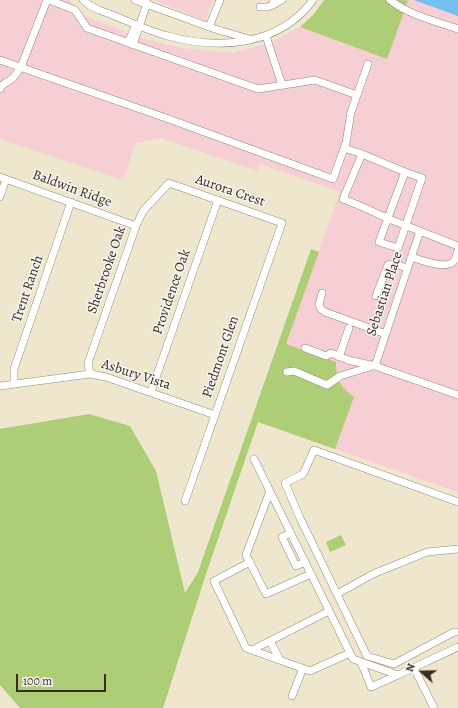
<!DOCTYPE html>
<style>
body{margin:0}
#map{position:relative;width:458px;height:708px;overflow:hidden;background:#eee7cd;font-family:Alegreya,serif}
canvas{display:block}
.north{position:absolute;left:402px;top:652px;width:40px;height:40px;-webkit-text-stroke:3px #f6f6f2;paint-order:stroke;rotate:290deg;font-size:11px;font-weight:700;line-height:16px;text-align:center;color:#3b2a1e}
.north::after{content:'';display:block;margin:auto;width:14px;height:18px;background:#3b2a1e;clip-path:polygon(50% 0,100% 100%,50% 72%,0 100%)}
.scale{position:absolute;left:16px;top:674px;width:90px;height:18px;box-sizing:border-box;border:2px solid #3b2a1e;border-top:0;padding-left:5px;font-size:12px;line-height:14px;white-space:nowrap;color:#3b2a1e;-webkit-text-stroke:3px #f6f6f2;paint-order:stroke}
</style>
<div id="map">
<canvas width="458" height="708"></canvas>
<div class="north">N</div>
<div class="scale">100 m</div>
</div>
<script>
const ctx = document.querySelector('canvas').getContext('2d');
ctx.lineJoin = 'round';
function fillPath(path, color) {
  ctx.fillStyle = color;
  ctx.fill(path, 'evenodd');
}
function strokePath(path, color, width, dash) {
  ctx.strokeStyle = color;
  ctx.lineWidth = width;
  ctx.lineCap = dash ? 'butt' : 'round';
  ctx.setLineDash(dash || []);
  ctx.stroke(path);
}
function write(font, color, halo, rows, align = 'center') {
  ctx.font = font + ' Alegreya,serif';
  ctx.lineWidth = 3;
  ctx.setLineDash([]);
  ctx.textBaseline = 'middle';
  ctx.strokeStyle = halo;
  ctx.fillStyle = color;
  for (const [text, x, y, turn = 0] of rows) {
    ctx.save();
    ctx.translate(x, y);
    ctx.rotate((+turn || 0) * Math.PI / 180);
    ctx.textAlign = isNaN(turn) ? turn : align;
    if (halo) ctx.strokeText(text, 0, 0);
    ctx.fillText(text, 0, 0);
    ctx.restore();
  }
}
fillPath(new Path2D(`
 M0,0H69L82,15L141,38L183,48L233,53L272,42L300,27L387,59L407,1L404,0H458V492L258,422L340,192L260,164L257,171L161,138L136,143L123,180L0,139Z
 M153,0H213L205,20Z`), '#f6cfd5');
fillPath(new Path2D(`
 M324,0H404L408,1L387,59L300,27L313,15Z
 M311,249L319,252L286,344L336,362C336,379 340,387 354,397L335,449L258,422L206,574L163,708H20L0,685V429L89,414L130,426L156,471L185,593L198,572Z
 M341,535L346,545L330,552L326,542Z`), '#adce76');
fillPath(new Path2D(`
 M414,0H458V16Z`), '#74c0ee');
const minor = new Path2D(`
 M49,0L75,10L87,28L258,89L315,80L357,95
 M83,0L89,5L99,10C122,18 145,30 168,36C220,50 279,46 313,0
 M135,0L215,29L249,39
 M390,0C409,15 435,21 458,29
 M273,5L282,0
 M260,7H267L273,5L274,0
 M209,27L220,0
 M266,36L282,85
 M128,43L134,29L139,25
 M133,45L147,3
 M0,60L166,118L333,179L346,143L351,112L368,64
 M0,89L1,86L13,78L21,67L47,0
 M344,148L362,154
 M405,172L422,178L398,248L379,242L405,172L362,154L343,199C359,205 374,212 389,219C412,228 435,237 458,246
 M0,177L136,226
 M0,197L6,179
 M411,257C422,260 447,271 455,260C456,257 457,253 458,250
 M322,293L319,305L321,309L325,312L386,334
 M376,296L388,265L394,264L407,268
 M305,348L326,356L331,353L348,360L375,366L458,395
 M339,357L349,328
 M375,366L420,231
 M287,372L294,371L327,385L340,376L373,366
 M90,374L88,363L136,226L143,211L169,183L282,223L185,501
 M14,384V369L71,202
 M0,386L90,374L106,377L215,415
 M151,392L218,200
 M254,459L353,659L398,675L458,647
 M270,491L246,555L266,594L311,574
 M458,502L314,450L303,474L285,483L300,518L367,656L394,664L454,632H458
 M291,533L282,537L296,566L305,562
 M250,562L214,581L246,648L310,671L350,653
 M337,594L373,574L427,552L458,549
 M270,641L280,660
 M252,650L329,611
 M361,662L371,687L398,675
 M414,668L434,708
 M292,696L303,668`);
strokePath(minor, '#948876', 8);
strokePath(minor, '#fff', 7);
write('14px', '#3b2a1e', '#f6f6f2', [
 ["Baldwin Ridge",72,189,20],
 ["Aurora Crest",230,191,19],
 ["Sherbrooke Oak",107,270,-71],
 ["Trent Ranch",28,289,-71],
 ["Providence Oak",172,292,-71],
 ["Sebastian Place",385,294,-72],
 ["Piedmont Glen",221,357,-71],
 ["Asbury Vista",136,375,18]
]);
</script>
